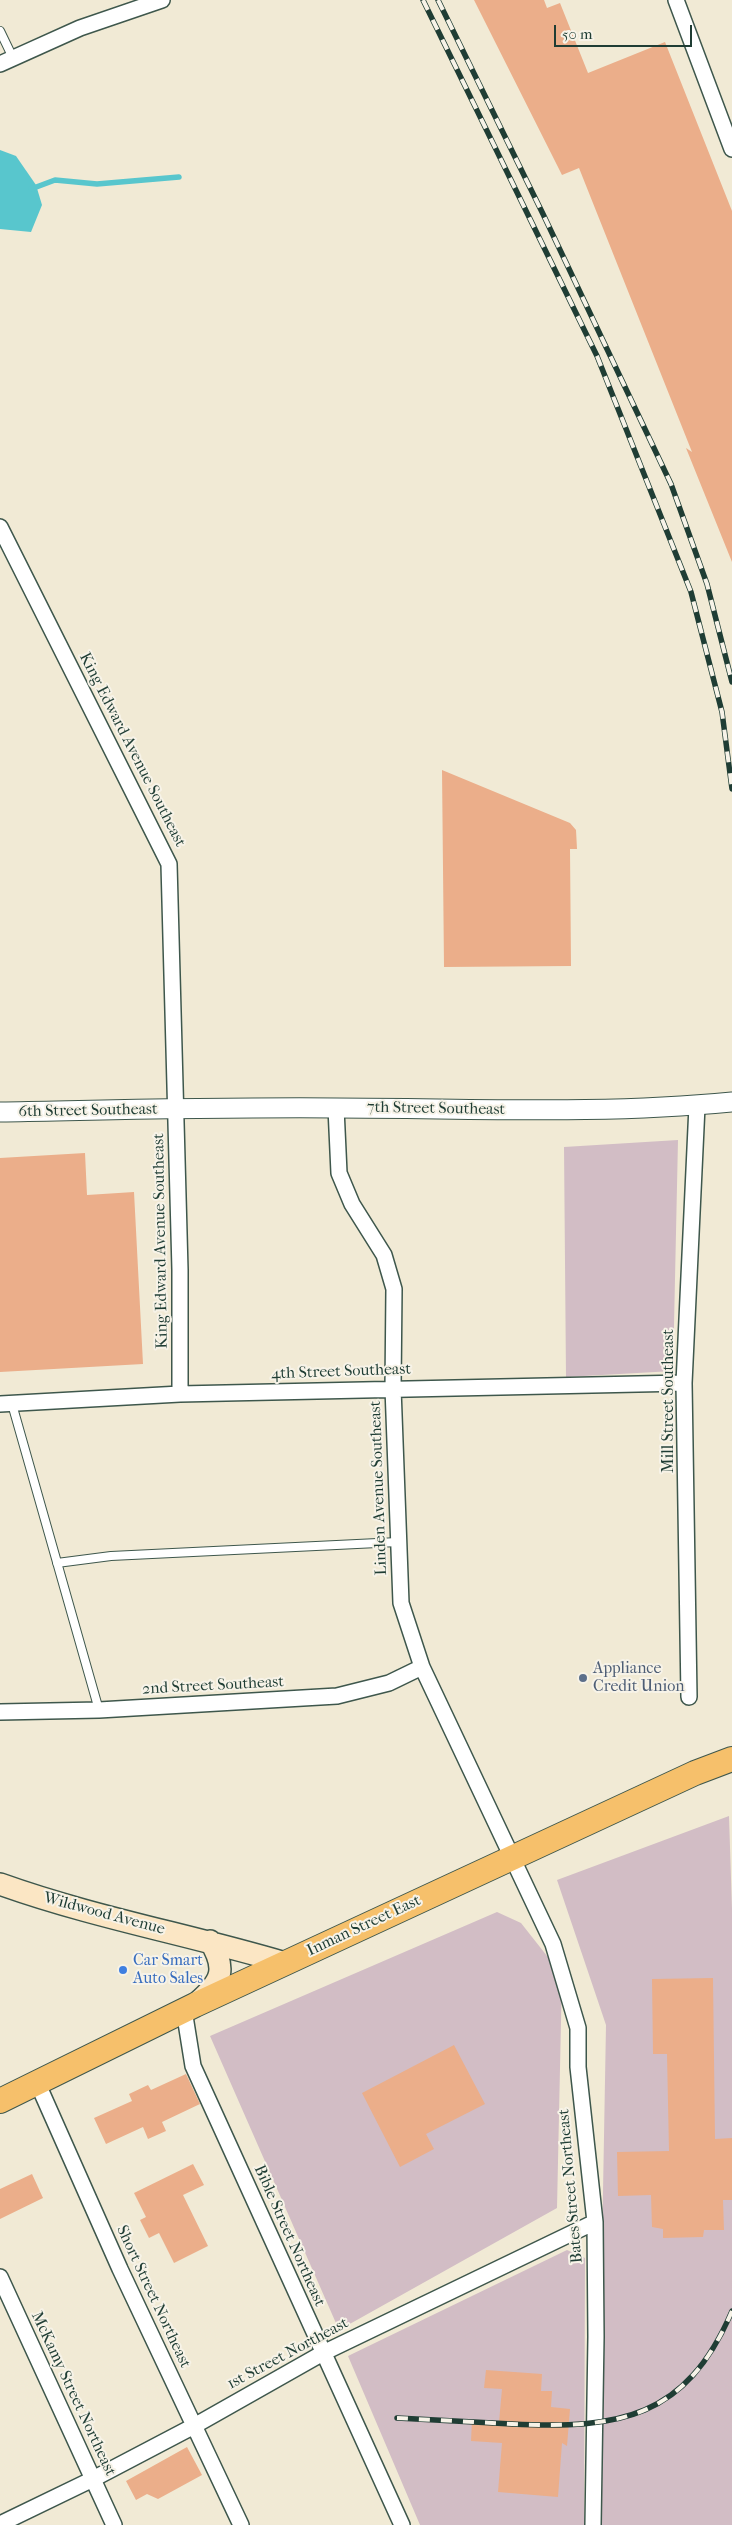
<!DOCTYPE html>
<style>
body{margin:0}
#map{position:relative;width:732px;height:2525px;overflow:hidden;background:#f1ead5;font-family:"IM FELL French Canon",serif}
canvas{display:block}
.scale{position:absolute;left:554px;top:25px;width:138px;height:22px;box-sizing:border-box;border:2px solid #1f3d34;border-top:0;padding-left:6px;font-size:15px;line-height:18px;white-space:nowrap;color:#1f3d34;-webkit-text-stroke:4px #f7f3e8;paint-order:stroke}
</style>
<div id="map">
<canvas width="732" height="2525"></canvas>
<div class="scale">50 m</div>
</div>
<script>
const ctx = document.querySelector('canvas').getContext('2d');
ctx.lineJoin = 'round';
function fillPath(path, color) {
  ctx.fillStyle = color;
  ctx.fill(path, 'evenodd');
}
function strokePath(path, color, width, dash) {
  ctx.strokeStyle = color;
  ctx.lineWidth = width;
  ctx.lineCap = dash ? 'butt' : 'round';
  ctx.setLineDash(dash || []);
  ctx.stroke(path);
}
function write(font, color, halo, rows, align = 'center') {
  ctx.font = font + ' "IM FELL French Canon",serif';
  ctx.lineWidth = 4;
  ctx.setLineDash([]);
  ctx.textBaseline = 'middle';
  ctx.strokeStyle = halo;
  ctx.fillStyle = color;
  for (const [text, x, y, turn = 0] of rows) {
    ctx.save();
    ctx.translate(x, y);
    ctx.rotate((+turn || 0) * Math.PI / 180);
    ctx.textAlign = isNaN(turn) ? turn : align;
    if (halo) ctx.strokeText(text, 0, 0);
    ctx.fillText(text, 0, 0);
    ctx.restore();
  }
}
fillPath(new Path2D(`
 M678,1140L673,1371L566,1377L564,1147Z
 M729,1816L732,1909V2525H597L606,2025L557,1880Z
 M497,1912L521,1923L562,1975L557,2208L339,2330L210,2036Z
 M567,2250L585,2258L584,2525H420L348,2356Z`), '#d2bdc5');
fillPath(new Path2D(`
 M0,150L16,156L36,185L42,205L31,232L0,229Z`), '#58c6cd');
strokePath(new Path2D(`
 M31,189L55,180L97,184L179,177`), '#58c6cd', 5.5);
fillPath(new Path2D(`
 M474,0H544L547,8L560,3L588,73L665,42L732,211V562L686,448L692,452L579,168L562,175Z
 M442,770L570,823L576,830L577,849H570L571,966L444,967Z
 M85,1153L87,1195L134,1192L143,1364L0,1372V1158Z
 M713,1978L715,2139L732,2138V2200H723L724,2230H704L703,2237L663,2238V2229L652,2227L651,2195L618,2196L617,2152L669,2151L667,2054H653L652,1979Z
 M454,2045L485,2104L426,2134L434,2149L400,2167L362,2093Z
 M186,2074L200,2104L162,2122L166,2131L148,2139L143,2127L106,2144L94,2118L132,2101L129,2094L148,2085L151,2090Z
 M193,2164L204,2185L183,2195L208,2246L174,2263L159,2233L149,2238L140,2220L146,2217L134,2193Z
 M32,2174L43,2198L0,2219V2189Z
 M486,2370L542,2374L541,2391H552L551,2407L570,2409L567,2446L562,2443L558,2497L498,2492L502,2443L471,2441L472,2420L499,2422L502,2389L484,2388Z
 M187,2447L202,2475L158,2499L147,2494L136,2500L126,2481Z`), '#ebae8a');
const service = new Path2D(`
 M0,31L13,58
 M12,1404L99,1710
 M57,1563L111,1556L398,1542`);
const minor = new Path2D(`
 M676,0L732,149
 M0,64L80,28L162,0
 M0,527L169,864L180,1270V1394
 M336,1108L339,1173L352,1204L384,1255L394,1289L393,1388L401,1603L422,1667L553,1944L578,2028V2067L595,2222L596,2337L593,2525
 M0,1404L180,1394L684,1383
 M689,1697L684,1383L697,1106
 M0,1712L99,1710L337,1696L389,1683L422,1667
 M184,2010L193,2066L402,2525
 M37,2082L120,2269L241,2525
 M0,2277L114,2525
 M0,2524L93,2479L194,2426L323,2353L595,2222`);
const tertiary = new Path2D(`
 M0,1112C112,1110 224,1107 336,1108C468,1108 600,1115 732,1102`);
const secondary = new Path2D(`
 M0,1884C92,1917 191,1935 285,1963
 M198,2002C222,1981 227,1969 210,1941`);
const primary = new Path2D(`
 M0,2101L195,2005L695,1773L732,1759`);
strokePath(service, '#3e574c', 10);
strokePath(minor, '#3e574c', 18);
strokePath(tertiary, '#3e574c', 21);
strokePath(secondary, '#3e574c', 24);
strokePath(primary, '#3e574c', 26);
strokePath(service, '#fff', 8);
strokePath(minor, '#fff', 15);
strokePath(tertiary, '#fff', 19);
strokePath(secondary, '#fbe6c4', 21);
strokePath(primary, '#f6c06b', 24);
const rail = new Path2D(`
 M423,0L597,356L691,592L722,712L732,789
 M438,0L543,214L671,484L707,584L732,682
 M397,2418C435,2420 474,2422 512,2424C619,2429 686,2419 732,2311`);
strokePath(rail, '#1f3d34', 5.5);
strokePath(rail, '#f7f3e8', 4, [11]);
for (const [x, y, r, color] of [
 [583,1678,5,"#5c6f8a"],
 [123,1970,5,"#3f7fe0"]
]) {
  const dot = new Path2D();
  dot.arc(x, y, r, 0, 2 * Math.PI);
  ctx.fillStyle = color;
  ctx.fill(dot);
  strokePath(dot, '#f7f3e8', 2);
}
write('16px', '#1f3d34', '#f7f3e8', [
 ["King Edward Avenue Southeast",132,750,63],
 ["7th Street Southeast",436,1109,1],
 ["6th Street Southeast",88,1111,-1],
 ["King Edward Avenue Southeast",161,1241,-91],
 ["4th Street Southeast",341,1372,-2],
 ["Mill Street Southeast",669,1401,-90],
 ["Linden Avenue Southeast",379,1488,-92],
 ["2nd Street Southeast",213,1686,-3],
 ["Wildwood Avenue",104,1914,15],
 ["Inman Street East",364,1926,-25],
 ["Bates Street Northeast",571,2186,-95],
 ["Bible Street Northeast",289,2236,66],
 ["Short Street Northeast",153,2297,65],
 ["1st Street Northeast",288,2354,-28],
 ["McKamy Street Northeast",73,2394,65]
]);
write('16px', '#4e5e75', '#f7f3e8', [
 ["Appliance",593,1669],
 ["Credit Union",593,1687]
], 'left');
write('16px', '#366cbe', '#f7f3e8', [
 ["Car Smart",133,1961],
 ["Auto Sales",133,1979]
], 'left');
</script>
